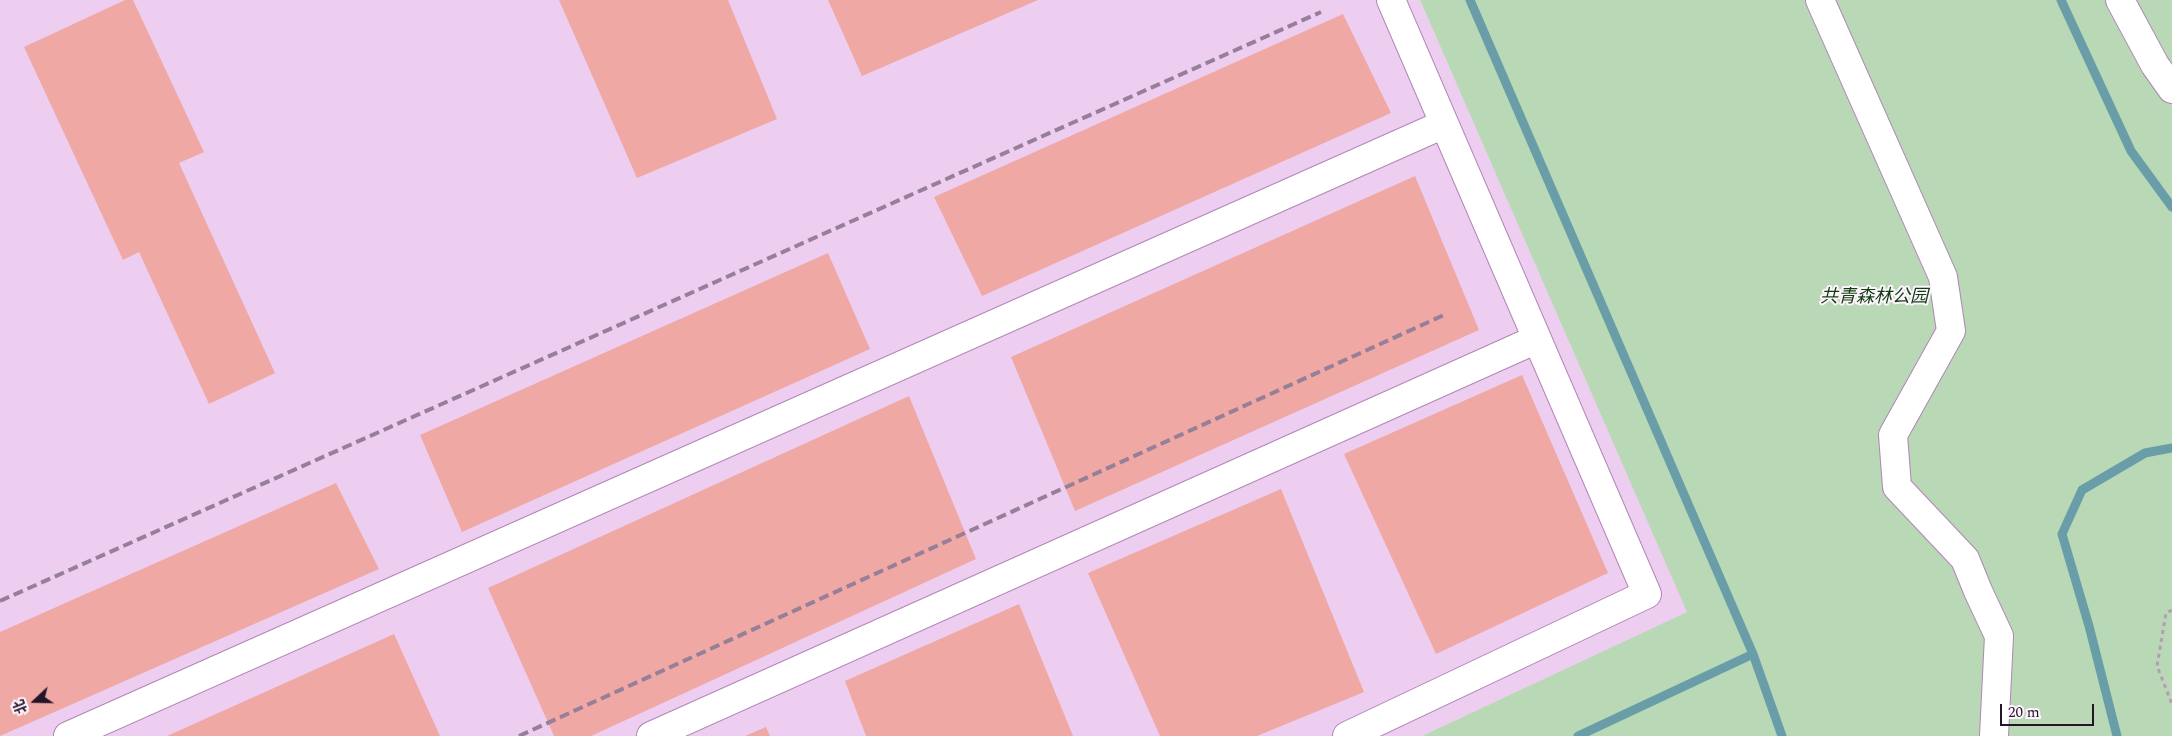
<!DOCTYPE html>
<meta charset="utf-8">
<style>
body{margin:0}
#map{position:relative;width:2172px;height:736px;overflow:hidden;background:#fcdfff;font-family:Spectral,"Noto Sans SC",serif}
canvas{display:block}
.north{position:absolute;left:10px;top:676px;width:50px;height:50px;-webkit-text-stroke:4px #fdf4fe;paint-order:stroke;rotate:249deg;font-size:14px;font-weight:700;line-height:20px;text-align:center;color:#261528}
.north::after{content:'';display:block;margin:auto;width:18px;height:22px;background:#261528;clip-path:polygon(50% 0,100% 100%,50% 72%,0 100%)}
.scale{position:absolute;left:2000px;top:704px;width:94px;height:22px;box-sizing:border-box;border:2px solid #261528;border-top:0;padding-left:6px;font-size:15px;line-height:18px;white-space:nowrap;color:#261528;-webkit-text-stroke:4px #fdf4fe;paint-order:stroke}
</style>
<div id="map">
<canvas width="2172" height="736"></canvas>
<div class="north">北</div>
<div class="scale">20 m</div>
</div>
<script>
const ctx = document.querySelector('canvas').getContext('2d');
ctx.lineJoin = 'round';
function fillPath(path, color) {
  ctx.fillStyle = color;
  ctx.fill(path, 'evenodd');
}
function strokePath(path, color, width, dash) {
  ctx.strokeStyle = color;
  ctx.lineWidth = width;
  ctx.lineCap = dash ? 'butt' : 'round';
  ctx.setLineDash(dash || []);
  ctx.stroke(path);
}
function write(font, color, halo, rows, align = 'center') {
  ctx.font = font + ' Spectral,"Noto Sans SC",serif';
  ctx.lineWidth = 4;
  ctx.setLineDash([]);
  ctx.textBaseline = 'middle';
  ctx.strokeStyle = halo;
  ctx.fillStyle = color;
  for (const [text, x, y, turn = 0] of rows) {
    ctx.save();
    ctx.translate(x, y);
    ctx.rotate((+turn || 0) * Math.PI / 180);
    ctx.textAlign = isNaN(turn) ? turn : align;
    if (halo) ctx.strokeText(text, 0, 0);
    ctx.fillText(text, 0, 0);
    ctx.restore();
  }
}
fillPath(new Path2D(`
 M0,0H1420L1688,612L1422,736H0Z`), '#edcef1');
fillPath(new Path2D(`
 M1420,0H2172V736H1422L1687,612Z`), '#b9d8b6');
strokePath(new Path2D(`
 M1470,0L1753,654L1578,736
 M2061,0L2131,151L2172,207
 M1753,654L1782,736
 M2117,736L2089,626L2062,534L2082,490L2145,453L2172,448`), '#699ea9', 9);
fillPath(new Path2D(`
 M125,0H133L204,152L179,163L275,373L209,404L139,252L123,260L24,47Z
 M559,0H728L777,119L637,178Z
 M828,0H1038L862,76Z
 M1343,14L1391,113L982,296L934,197Z
 M1415,176L1479,330L1075,511L1011,357Z
 M828,253L870,349L462,532L420,435Z
 M1522,375L1608,573L1436,654L1344,454Z
 M909,396L976,559L591,736H554L488,588Z
 M336,483L379,569L0,736V632Z
 M1281,489L1364,692L1257,736H1160L1088,573Z
 M1019,604L1073,736H866L845,681Z
 M394,634L440,736H167Z
 M766,727L770,736H745Z`), '#f0a8a4');
const minor = new Path2D(`
 M1820,0L1943,277L1951,331L1893,435L1897,487L1965,559L1978,591L1999,636L1994,736
 M2120,0L2155,65L2172,89
 M68,736L1444,124
 M651,736L1537,339
 M1347,736L1647,594L1391,0`);
strokePath(minor, '#b185b6', 30);
strokePath(new Path2D(`
 M2172,610L2166,613L2157,666L2172,704`), '#b59cb7', 3, [4, 4]);
strokePath(minor, '#fff', 28);
strokePath(new Path2D(`
 M0,601L1321,12
 M519,736L1444,315`), '#967f98', 4, [10, 5]);
write('italic 18px', '#0f3d0e', '#fdf4fe', [
 ["共青森林公园",1874,298]
]);
</script>
